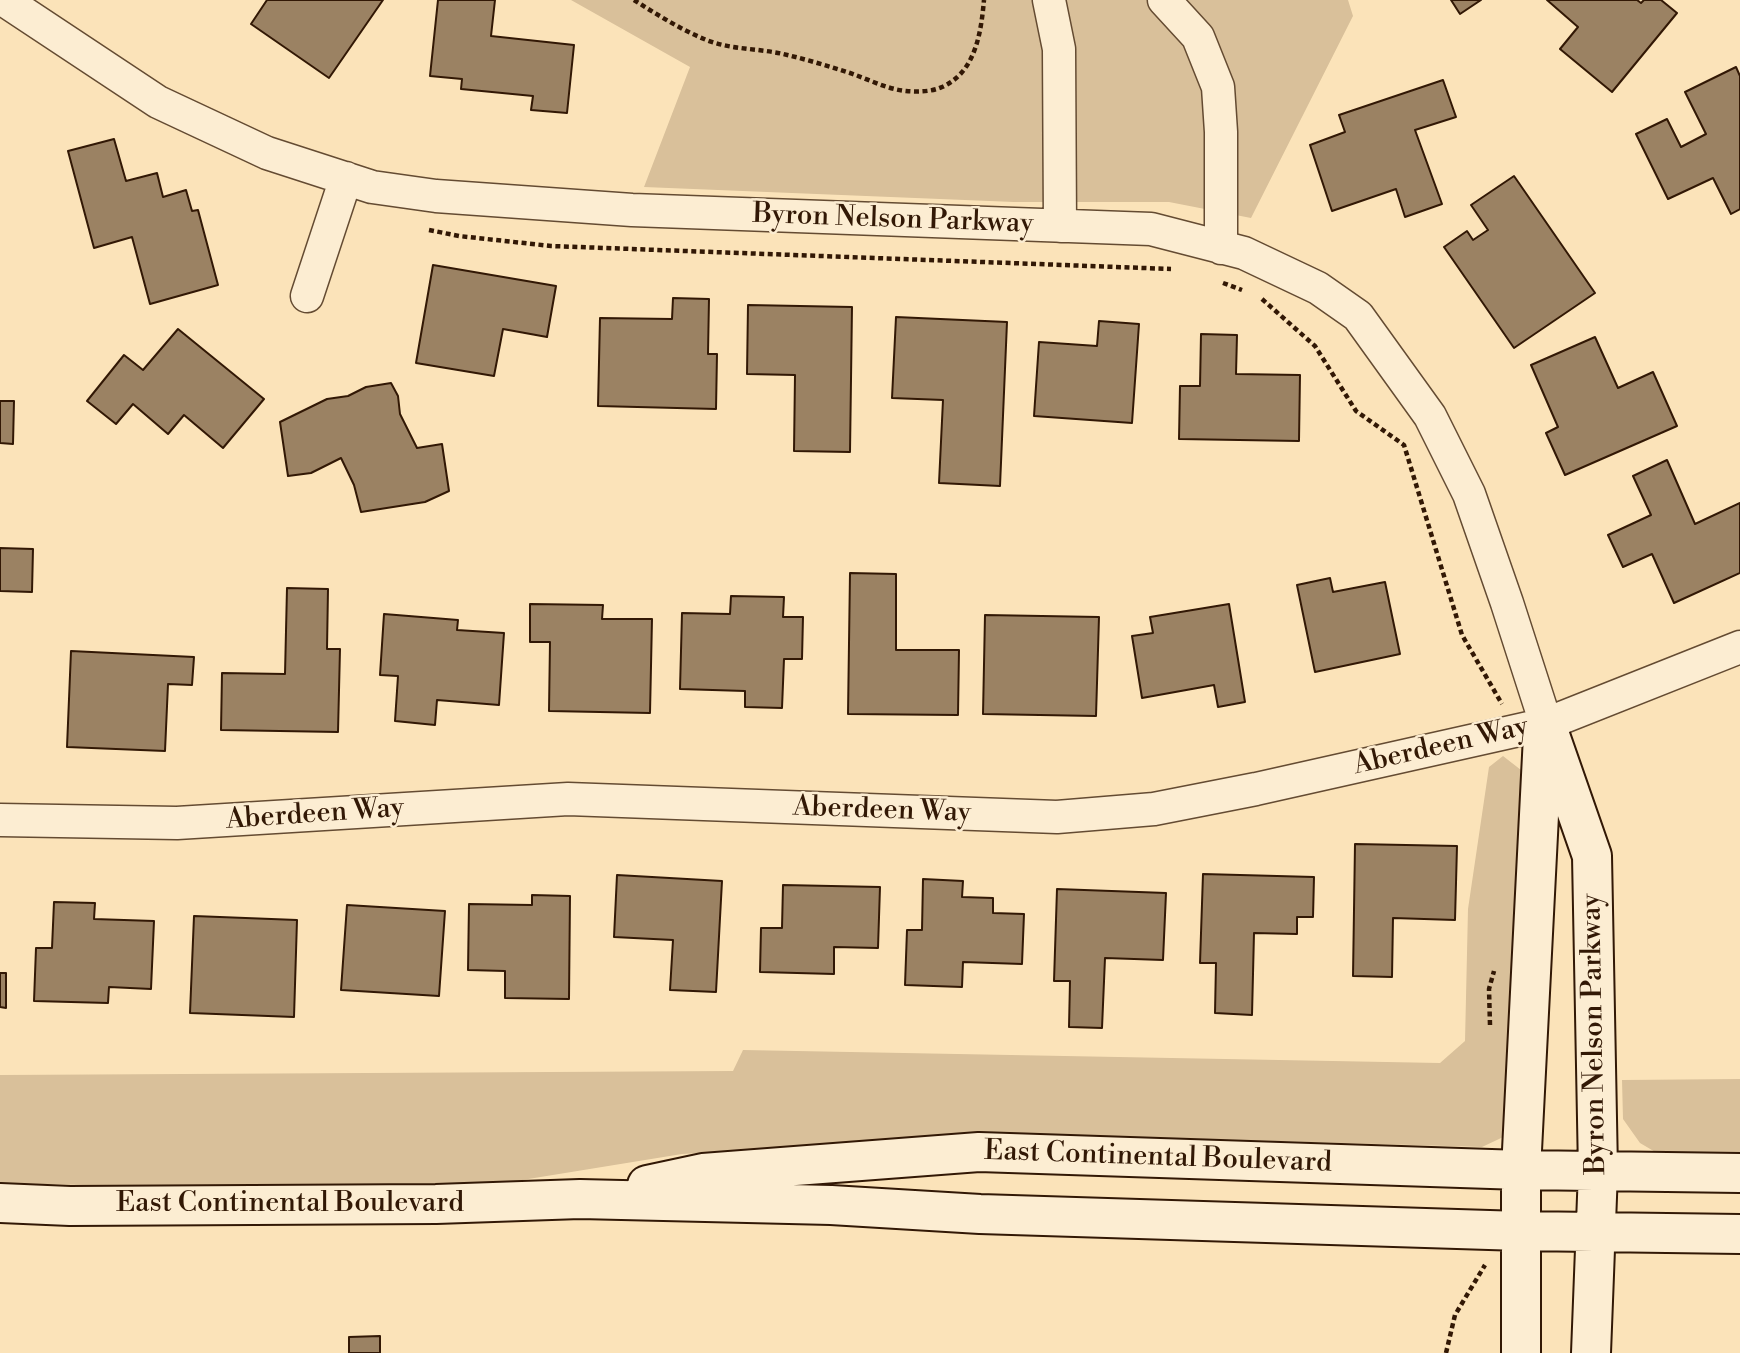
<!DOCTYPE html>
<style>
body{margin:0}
canvas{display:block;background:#fbe3b9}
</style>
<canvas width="1740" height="1353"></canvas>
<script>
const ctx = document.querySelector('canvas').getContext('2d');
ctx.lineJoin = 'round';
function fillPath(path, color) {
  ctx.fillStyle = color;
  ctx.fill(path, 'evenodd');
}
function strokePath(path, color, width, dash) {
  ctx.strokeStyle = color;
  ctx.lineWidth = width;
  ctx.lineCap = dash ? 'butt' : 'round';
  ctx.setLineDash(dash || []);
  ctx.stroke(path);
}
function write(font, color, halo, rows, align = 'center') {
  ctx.font = font + ' "Libre Bodoni",serif';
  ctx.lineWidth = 5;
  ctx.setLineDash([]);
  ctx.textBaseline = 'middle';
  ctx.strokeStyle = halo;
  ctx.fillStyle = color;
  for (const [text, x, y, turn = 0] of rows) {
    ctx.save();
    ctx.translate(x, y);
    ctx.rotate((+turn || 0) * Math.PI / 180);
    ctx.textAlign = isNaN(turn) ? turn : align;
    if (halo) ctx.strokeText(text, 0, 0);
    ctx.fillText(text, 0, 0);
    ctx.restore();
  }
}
fillPath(new Path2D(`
 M571,0H1348L1353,16L1251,218L1169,202H1014L644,187L690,67Z
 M1503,756L1530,777L1516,1131L1482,1147L1032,1134L682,1154L479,1187L250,1189L0,1183V1075L733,1071L743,1050L1440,1063L1465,1041L1468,909L1489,767Z
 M1740,1079V1156L1657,1153L1640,1143L1623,1119L1622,1080Z`), '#d9c09a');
const building = new Path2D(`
 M267,0H383L329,78L251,24Z
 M438,0H495L491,36L574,45L567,113L531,110L533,96L461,89L462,79L430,76Z
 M1451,0H1481L1460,14Z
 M1547,0H1637L1641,3L1644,0H1661L1677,13L1612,92L1560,49L1578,27Z
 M1736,67L1740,76V209L1731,214L1713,178L1668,199L1636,134L1667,119L1681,147L1706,134L1685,92Z
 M1443,80L1456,117L1415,130L1442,204L1405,217L1396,189L1332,211L1310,145L1345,132L1339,115Z
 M114,139L126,181L157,173L163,197L186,190L192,211L198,210L218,285L150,304L132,237L94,248L68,151Z
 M1514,176L1595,293L1514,348L1444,247L1467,231L1473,240L1488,230L1471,205Z
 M433,265L556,286L547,337L503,329L494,376L416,363Z
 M673,298L709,299L708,354H717L716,409L598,406L600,318L672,319Z
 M748,305L852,307L850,452L794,451L795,375L747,374Z
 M896,317L1007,322L1000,486L939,483L943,400L892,398Z
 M1099,321L1139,324L1132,423L1034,416L1039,342L1097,346Z
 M178,329L264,399L223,448L184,415L168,434L133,404L116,424L87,401L124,355L143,370Z
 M1201,334L1237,335L1236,374L1300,375L1299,441L1179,439L1180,386H1200Z
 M1595,337L1618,388L1653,372L1677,426L1565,475L1546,433L1558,427L1531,365Z
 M391,383L398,396L400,414L417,448L442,444L449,491L425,502L361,512L354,485L341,458L311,473L288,476L280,422L327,399L348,396L366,387Z
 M0,401H14L13,444L0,443Z
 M1667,460L1695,524L1740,503V573L1674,603L1652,554L1623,567L1608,535L1651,515L1633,476Z
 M0,548L33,549L32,592L0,591Z
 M850,573L896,574V650H959L958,715L848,714Z
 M1330,578L1333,592L1385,582L1400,654L1315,672L1297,585Z
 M287,588L328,589L327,649H340L338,732L221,730L222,673L285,674Z
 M731,596L784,597L783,617H803L802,659H784L782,708L745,707V691L680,689L682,613L730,614Z
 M530,604L603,605L602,619H652L650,713L549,711L550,642H530Z
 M1229,604L1245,702L1218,707L1214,685L1142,698L1132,636L1153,633L1150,617Z
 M384,614L458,620L457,630L504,633L499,705L437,700L435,725L395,721L398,676L380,675Z
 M985,615L1099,617L1096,716L983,714Z
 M71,651L194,657L192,685L168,684L165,751L67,747Z
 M1355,844L1457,846L1455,920L1393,918L1392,977L1353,976Z
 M1203,874L1314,877L1313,917H1297V934L1254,933L1252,1015L1215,1013L1216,963H1200Z
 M617,875L722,881L716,992L670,990L673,940L614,937Z
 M923,879L963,881L962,897L993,898V913L1024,914L1022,964L963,962L962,987L905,985L907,930H922Z
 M783,885L880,887L878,948L834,947V974L760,972L761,928H782Z
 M1057,889L1166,893L1163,960L1105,958L1102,1028L1069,1027L1070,981H1054Z
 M532,895L570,896L569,999L505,998V971L468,970L469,904L532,905Z
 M54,902L95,903L94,919L154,921L151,989L109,987L108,1003L34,1001L36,948H52Z
 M347,905L445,911L439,996L341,990Z
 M194,916L297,920L294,1017L190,1013Z
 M0,973H6V1008L0,1007Z
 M380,1336V1353H349V1337Z`);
fillPath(building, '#9b8263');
strokePath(building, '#321805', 2);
const street = new Path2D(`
 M4,0L158,102L267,153L372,187L436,196L632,210L1151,229L1244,253L1318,288L1358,316L1430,416L1469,494L1507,603L1546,724
 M1049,0L1059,49L1060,226
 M1164,0L1198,37L1218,87L1221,132V248
 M307,296L346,178
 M0,820L177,823L568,799L1057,817L1154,809L1256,789L1546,724L1740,647`);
const secondary = new Path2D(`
 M1546,724L1592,856L1598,1171L1591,1353
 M647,1185L703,1173L979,1152L1521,1170L1740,1173
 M0,1203L70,1206L436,1204L580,1199L831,1205L980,1214L1521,1231L1740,1234
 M1521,1353V1170L1543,736`);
strokePath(street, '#644b32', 35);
strokePath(secondary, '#321805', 42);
strokePath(new Path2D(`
 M634,0C656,14 680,29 704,39C730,50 757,48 783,54C805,59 828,66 850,73C868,79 886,89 906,91C917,92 931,92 942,87C976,72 981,32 984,0
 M429,230L459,236L551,246L1171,269
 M1223,283L1242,290
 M1262,299L1315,346L1356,411L1404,445L1462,635L1502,704
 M1490,1025L1489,989L1494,971
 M1446,1353L1455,1315L1485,1265`), '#321805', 4.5, [5, 3.5]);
strokePath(street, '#fcedd2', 32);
strokePath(secondary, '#fcedd2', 38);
write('28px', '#321805', '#fcedd2', [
 ["Byron Nelson Parkway",893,220,2],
 ["Aberdeen Way",1441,747,-13],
 ["Aberdeen Way",882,811,2],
 ["Aberdeen Way",315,815,-4],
 ["Byron Nelson Parkway",1595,1034,-91],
 ["East Continental Boulevard",1158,1158,2],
 ["East Continental Boulevard",290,1204]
]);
</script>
